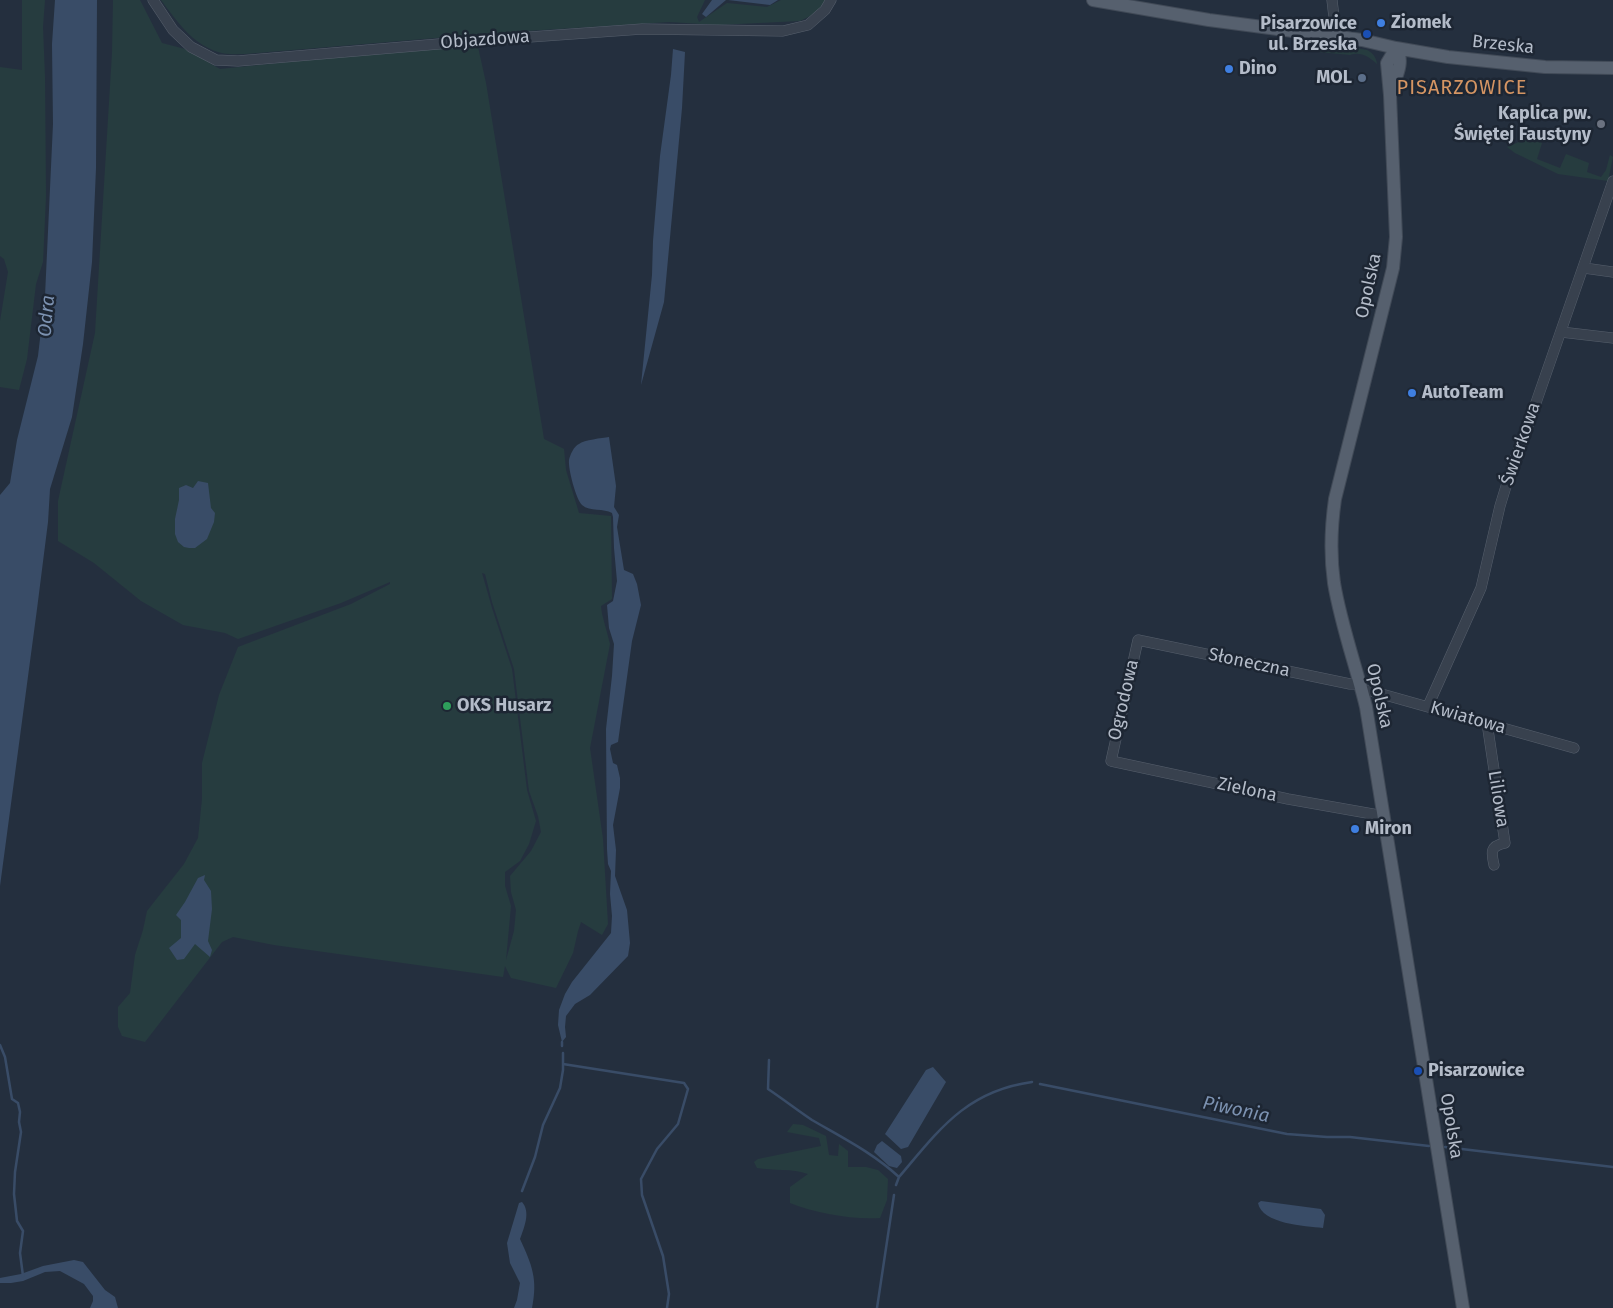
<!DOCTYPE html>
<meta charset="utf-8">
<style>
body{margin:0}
canvas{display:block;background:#242f3e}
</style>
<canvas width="1613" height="1308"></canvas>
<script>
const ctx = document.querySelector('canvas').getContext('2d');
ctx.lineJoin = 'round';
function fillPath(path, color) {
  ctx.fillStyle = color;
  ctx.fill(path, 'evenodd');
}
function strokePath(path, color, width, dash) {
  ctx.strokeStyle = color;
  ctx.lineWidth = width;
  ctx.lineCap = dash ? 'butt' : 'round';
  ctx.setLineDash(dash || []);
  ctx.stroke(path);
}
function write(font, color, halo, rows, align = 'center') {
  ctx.font = font + ' "Fira Sans",sans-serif';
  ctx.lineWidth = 5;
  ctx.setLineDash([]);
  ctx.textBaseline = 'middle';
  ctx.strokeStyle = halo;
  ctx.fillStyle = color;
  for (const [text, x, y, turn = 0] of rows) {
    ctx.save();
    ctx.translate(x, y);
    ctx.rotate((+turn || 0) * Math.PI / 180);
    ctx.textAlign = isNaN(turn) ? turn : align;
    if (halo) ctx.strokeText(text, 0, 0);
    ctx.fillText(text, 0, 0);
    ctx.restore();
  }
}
fillPath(new Path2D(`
 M22,0H45L43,27L45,77L46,196L43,262L36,284L27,359L19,390L0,387V321L8,272L4,259L0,256V67L22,70Z
 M113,0H140L162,43L185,49L220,69L474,43L478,47L486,83L544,439L564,449L566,470L579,513L611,516L612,599L601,606L602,614L610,644L590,748L603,839L608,924L602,935L581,922L578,931L573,953L556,988L511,978L505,966L503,977L274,945L233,937L222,942L145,1042L122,1036L118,1027V1007L130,993L135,955L143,930L147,911L184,864L198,838L202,799V763L219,695L238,647L351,604L390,584V582L341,603L238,639L225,633L183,625L141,601L94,563L58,541V501L95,333L112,53ZM482,573L485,574L492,602L514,669L529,791L538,816L541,832L531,851L510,876L511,892L516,910L514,931L506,960L511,906L505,886V872L520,861L529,844L536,821L527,790L512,669L492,608Z
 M161,0H705L697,17L699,22L727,3L767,7L781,0H826L816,13L800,21L718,25L669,22L495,33L245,54C236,54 226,55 218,52C191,43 177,21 161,0Z
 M1302,42L1333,44L1367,50C1373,53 1376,57 1377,64C1370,57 1360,51 1350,55L1299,50L1300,45Z
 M1530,137L1542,143L1537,159L1560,168L1566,154L1589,163L1587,172L1601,177L1606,170L1610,155L1613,157L1608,181L1558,174L1515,153L1507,147Z
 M793,1124L803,1125L826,1136L829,1155L838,1156L839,1144L848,1151V1167H866L878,1170L888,1179L887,1200L880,1218C853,1220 815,1213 790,1203V1187L808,1174C792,1168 774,1171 757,1168L754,1162L758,1159L821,1146L819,1138L787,1132Z`), '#263c3f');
fillPath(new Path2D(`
 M55,0H97L96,168L92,262L83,344L72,417L50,489L48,522L37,609L0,886V495L10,483L17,440L38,356L45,296L53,124L52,44Z
 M712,0H726L706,17L702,14Z
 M728,0H778L770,5Z
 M673,49L685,52L682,108L664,302L641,385L652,275L653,241L660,156L671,75Z
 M609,437L616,486L614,507L619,515L617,527L624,570L633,574L637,584L641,605L632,641L618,742L611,745L610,749L613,763L617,765L620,778V788L613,825L616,850L615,876L627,910L630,943L628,956L590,995L575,1004L566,1016L565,1027L566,1037L562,1042L558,1025L559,1010L565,994L572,982L611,933L612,916L610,894L611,871L608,864L607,849L606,729L612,676L614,644L609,628L607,605L613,601L617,581L614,548L613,517L612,513C604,508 590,512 582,505C576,499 568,469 569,460C570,455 574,446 579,444C584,440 602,438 609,437Z
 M198,481L208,483L211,508L215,513L214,522L207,539L195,548H189L184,547L178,542L175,534V519L179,500V488L186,485L193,488Z
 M205,875L204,880L211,891L212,909L208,941L212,950L210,957L195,944L184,959L177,960L169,948L181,938V920L176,915L185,902L198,878Z
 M933,1067L946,1082L908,1147L901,1149L885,1134L926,1070Z
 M882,1141L901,1156L902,1162L897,1168L889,1166L874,1152L877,1145Z
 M1261,1201L1321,1209L1325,1215L1323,1228C1305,1226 1262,1224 1258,1203Z
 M522,1202C531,1212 524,1228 520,1239C532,1265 538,1279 532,1308H514L517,1300L520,1283L510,1263L507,1243L519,1203Z
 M74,1260L83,1262L105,1290L115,1297L118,1308H90L93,1301V1296L84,1284L60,1271L45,1272L23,1281L11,1283H0V1278L21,1274L43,1266Z`), '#394c67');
strokePath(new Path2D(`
 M0,1045L5,1057L12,1099L18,1103L20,1112L19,1122L21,1132L15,1172L14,1194L17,1221L23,1231L20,1253L23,1276
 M562,1046V1042
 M769,1060L768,1089C783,1099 797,1110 812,1120C843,1138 873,1153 899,1177
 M563,1064L684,1083L688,1089L678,1124L657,1149L641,1179L642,1195L663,1256L669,1294L667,1308
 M1040,1084L1287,1134L1327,1137H1350L1429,1146
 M1445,1147L1613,1167
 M896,1185L899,1177C939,1130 966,1091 1032,1082
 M522,1191L535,1157L543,1125L560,1088L563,1070V1053
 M877,1308L894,1195`), '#394c67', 2.5);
const minor = new Path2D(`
 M153,0L173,30L191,47L216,60L238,61L474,41L642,29L783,31L808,25L825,10L831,0
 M1332,0L1335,26V37
 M1584,268L1613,272
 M1561,332L1613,338
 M1360,684H1350L1138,640L1111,761L1288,799L1384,816
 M1362,691H1371L1574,748
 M1428,706L1481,588L1500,506L1511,470L1531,417L1613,181
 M1487,723L1505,843C1490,846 1491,852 1494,865`);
const major = new Path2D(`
 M1093,0L1209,20L1362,40L1396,48L1448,57L1545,67L1613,68
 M1396,48L1387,63L1390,95L1396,237L1393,268L1335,499C1331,527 1330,555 1334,583C1341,625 1356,666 1366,707L1463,1308
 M1391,91C1396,77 1405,61 1396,48`);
strokePath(minor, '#565f6c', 11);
strokePath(major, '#414a57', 14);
strokePath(minor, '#38414e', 10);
strokePath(major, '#56606e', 12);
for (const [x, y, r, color] of [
 [1381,23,5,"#3f7fe0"],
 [1367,34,5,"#1a4fb4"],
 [1229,69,5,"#3f7fe0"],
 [1362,78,5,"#5c6f8a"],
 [1601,124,5,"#6b7280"],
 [1412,393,5,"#3f7fe0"],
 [447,706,5,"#2e9e5b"],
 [1355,829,5,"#3f7fe0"],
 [1418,1071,5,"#1a4fb4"]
]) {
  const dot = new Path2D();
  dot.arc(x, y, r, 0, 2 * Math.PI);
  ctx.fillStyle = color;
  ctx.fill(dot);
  strokePath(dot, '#1d2633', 2);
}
write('bold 18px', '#b4bcc9', '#1d2633', [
 ["Ziomek",1391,23],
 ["Pisarzowice",1357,24,"right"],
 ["ul. Brzeska",1357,45,"right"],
 ["Dino",1239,69],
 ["MOL",1352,78,"right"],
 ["Kaplica pw.",1591,114,"right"],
 ["Świętej Faustyny",1591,135,"right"],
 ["AutoTeam",1422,393],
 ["OKS Husarz",457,706],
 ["Miron",1365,829],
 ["Pisarzowice",1428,1071]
], 'left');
write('18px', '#b4bcc9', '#1d2633', [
 ["Objazdowa",485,40,-4],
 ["Brzeska",1503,45,6],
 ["Opolska",1369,286,-78],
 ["Świerkowa",1521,444,-71],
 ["Słoneczna",1249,663,12],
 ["Opolska",1379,696,77],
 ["Ogrodowa",1124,700,-77],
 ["Kwiatowa",1468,718,16],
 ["Zielona",1247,790,12],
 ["Liliowa",1498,799,81],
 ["Opolska",1451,1126,81]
]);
write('italic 19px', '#7c92b1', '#1d2633', [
 ["Odra",47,316,-85],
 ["Piwonia",1236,1110,12]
]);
ctx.letterSpacing = '1px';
write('20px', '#d59563', '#1d2633', [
 ["PISARZOWICE",1462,88]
]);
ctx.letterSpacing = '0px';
</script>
